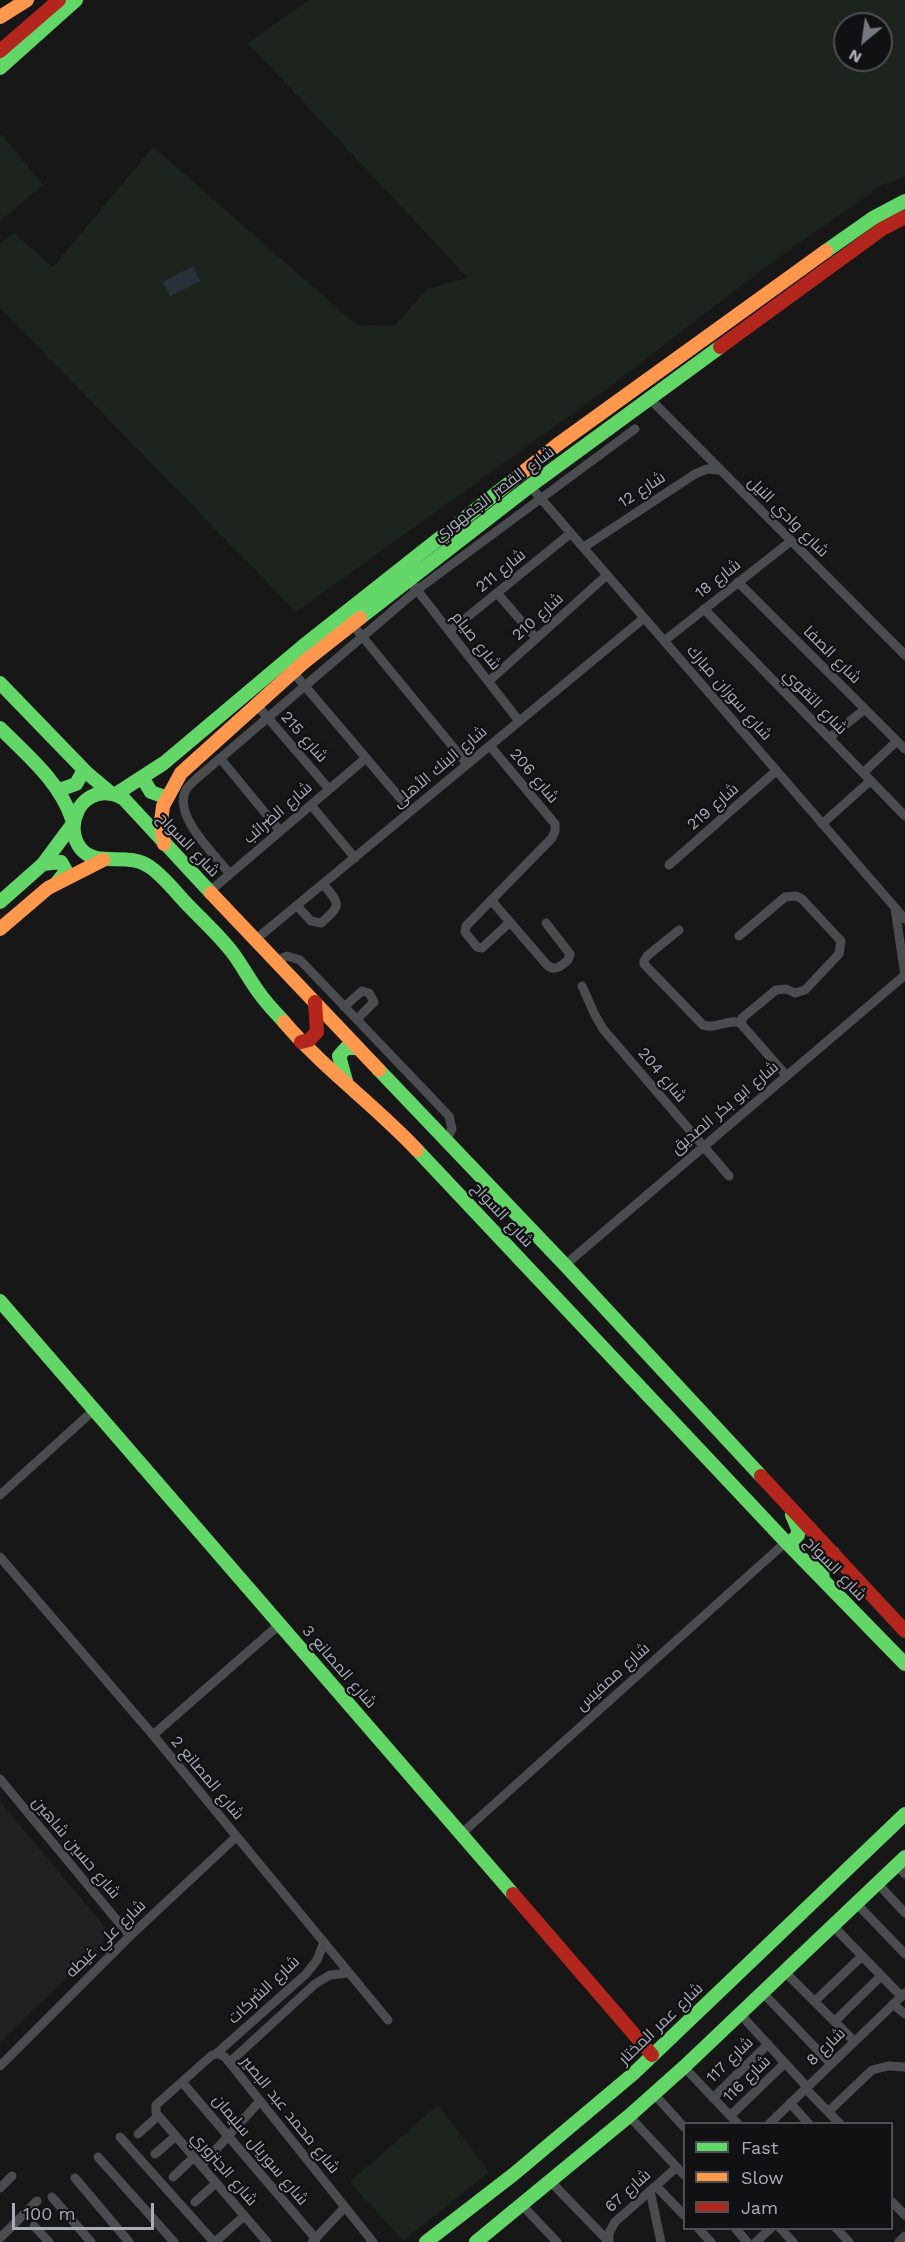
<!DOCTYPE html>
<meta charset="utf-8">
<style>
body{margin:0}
#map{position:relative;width:905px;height:2242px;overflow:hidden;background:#171717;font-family:"Work Sans",sans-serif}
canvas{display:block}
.legend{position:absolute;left:683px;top:2122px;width:210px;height:108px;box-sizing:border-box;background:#111113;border:2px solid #4d4f55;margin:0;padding:8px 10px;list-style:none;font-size:18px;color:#a8adb8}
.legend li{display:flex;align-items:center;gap:12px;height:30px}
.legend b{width:30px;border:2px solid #4d4f55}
.north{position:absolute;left:833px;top:12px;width:60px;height:60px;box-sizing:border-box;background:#111113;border:2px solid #4d4f55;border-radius:50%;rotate:209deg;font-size:16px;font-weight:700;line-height:24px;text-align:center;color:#a8adb8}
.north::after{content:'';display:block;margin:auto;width:21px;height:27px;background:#757880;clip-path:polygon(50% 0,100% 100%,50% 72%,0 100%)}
.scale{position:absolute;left:12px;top:2203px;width:142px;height:27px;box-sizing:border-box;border:3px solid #a8adb8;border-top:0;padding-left:8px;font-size:18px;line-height:21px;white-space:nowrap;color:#a8adb8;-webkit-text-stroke:4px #111113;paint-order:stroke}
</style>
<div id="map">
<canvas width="905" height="2242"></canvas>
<ul class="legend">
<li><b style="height:8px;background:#63d668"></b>Fast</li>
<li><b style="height:8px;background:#ff974d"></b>Slow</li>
<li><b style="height:8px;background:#b3261e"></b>Jam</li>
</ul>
<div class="north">N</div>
<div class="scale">100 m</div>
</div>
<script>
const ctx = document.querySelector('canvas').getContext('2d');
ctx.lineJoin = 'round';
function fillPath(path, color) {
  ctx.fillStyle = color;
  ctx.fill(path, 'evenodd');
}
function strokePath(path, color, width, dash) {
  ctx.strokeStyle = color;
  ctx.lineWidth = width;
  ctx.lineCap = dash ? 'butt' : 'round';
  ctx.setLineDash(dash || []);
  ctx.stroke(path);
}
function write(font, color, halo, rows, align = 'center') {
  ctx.font = font + ' "Work Sans",Cairo,sans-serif';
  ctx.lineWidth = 4.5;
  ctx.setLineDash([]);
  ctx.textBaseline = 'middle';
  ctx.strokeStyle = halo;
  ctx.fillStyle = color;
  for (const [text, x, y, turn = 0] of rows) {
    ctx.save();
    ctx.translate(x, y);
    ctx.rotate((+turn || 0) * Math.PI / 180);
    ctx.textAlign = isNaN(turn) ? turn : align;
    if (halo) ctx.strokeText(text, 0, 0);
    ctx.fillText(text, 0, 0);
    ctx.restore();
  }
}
fillPath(new Path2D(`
 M0,1802L105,1927L103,1943L0,2042Z`), '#212123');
fillPath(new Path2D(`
 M309,0H905V177L882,185L772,262L600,394L296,612L0,308V243L14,233L53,267L153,147L357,325L394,326L427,289L468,278L248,43ZM845,24H881V60H845Z
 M0,133L43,185L0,221Z
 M438,2105L489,2172L403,2241L350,2182Z`), '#1d241e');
fillPath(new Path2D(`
 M193,266L200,281L170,296L163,282Z`), '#2a3239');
strokePath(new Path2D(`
 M650,399L905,655
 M530,486L905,919
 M584,547L695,474L707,469L720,470
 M738,582L905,749
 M414,586L519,721
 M497,593L536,638
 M704,609L905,816
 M352,624L467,764
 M450,631L571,533
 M664,641L791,541
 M293,672L411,811
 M489,681L607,575
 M256,704L329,789
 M829,738L865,709
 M490,746L555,824V831L552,838L466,926L465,932L477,947L482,948L510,922
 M220,758L280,831
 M863,773L897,741
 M311,805L355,858
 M822,824L870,781
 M669,865L776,771
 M230,874C215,855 172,815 186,790C188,786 193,782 196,779L417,590L635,429
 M210,891L366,758
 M491,900L547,965C555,972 561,966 568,960L570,954L546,923
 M297,906L311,921L321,923C342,905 340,904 323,884
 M895,908L905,976
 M679,930L647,956L644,961V964L703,1025C717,1030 727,1018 741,1023
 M739,936L785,897L796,896L802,899L841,941L839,954L805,990L795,993L786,989L776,990L742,1018V1025L786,1075
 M255,940L644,618
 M276,961L287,956L300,960L449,1116L452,1129L446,1141
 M582,986L595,1015L603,1029L729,1176
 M344,1007L362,991L369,993L374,1002L357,1019
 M565,1265L905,975
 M0,1495L94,1410
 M0,1557L153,1735L388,2020
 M153,1735L280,1624
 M0,1779L130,1936
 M461,1834L786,1542
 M897,1865L905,1874
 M878,1884L905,1913
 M857,1904L905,1954
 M833,1926L901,1996
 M785,1972L854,2041
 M763,1993L831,2064
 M815,2001L862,1956
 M893,2004L905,2014
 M740,2014L807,2087
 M835,2021L881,1976
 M217,2053L306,1974L317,1960L324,1942
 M230,2062L315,1984L330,1975L349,1973
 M0,2066L130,1936L236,1837
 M684,2067L738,2124
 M182,2082L316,2239
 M805,2088L840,2124
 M654,2094L684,2127
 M713,2098L768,2044
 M790,2103L809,2124
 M828,2112L872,2070L888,2066L905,2067
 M629,2116L684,2175
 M730,2116L785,2063
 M769,2124L905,1993
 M138,2134L158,2116
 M120,2137L214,2242
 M155,2154L176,2136
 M98,2157L174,2242
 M201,2166L260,2101
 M173,2177L194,2157
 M75,2178L129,2242
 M550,2181L609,2242
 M656,2186L684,2215
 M0,2188L12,2176
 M650,2191L661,2242
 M52,2197L91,2242
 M195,2202L216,2183
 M892,2202L905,2215
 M522,2205L557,2242
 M34,2226L49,2242
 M698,2228L711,2242
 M735,2228L747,2242
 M780,2228L793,2242
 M836,2228L849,2242
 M0,2238L37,2201
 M215,2242L244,2216
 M267,2242L156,2113V2105L211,2056L217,2053L225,2057L373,2242
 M312,2242L345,2207
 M609,2242V2233L615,2222L677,2167
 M756,2242L771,2228
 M899,2242L905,2236`), '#4b4c50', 9);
strokePath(new Path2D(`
 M0,68L76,0
 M826,251L873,218L905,201
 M360,618L530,486L720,347
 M0,683L87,773L112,794
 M0,728C28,756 59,781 72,819
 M143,779L151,792L165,797
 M59,790L76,784L84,770
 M116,794L164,763L303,646L522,473
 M43,864L61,862L66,871L58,881
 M211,893L124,799C120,797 116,794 111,794C80,788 63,827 81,849C97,868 128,851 150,867C163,876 174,890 185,902C201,919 218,934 232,952C242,965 250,981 260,994C267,1004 276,1013 284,1022
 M0,902L43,864L72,825
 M379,1070L565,1265L761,1476
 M346,1081L339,1056L346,1048H358
 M417,1150L786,1542L905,1664
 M0,1301L513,1894
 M786,1542L792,1541L798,1535V1529L792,1515
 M823,1580L820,1553L826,1550L833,1553
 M426,2242L514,2174L633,2074L905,1814
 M476,2242L629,2116L684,2067L905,1857`), '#63d668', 14);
strokePath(new Path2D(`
 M0,17L27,0
 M522,473L557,445L826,251
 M164,844L161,822L163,806L181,773L303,663L360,618
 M211,893L379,1070
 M0,929L48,888L103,860
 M284,1022C324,1069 375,1105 417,1150`), '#ff974d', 14);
strokePath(new Path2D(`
 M0,51L59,0
 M720,347L882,229L905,217
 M301,1042L309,1040L317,1032L315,1002
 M761,1476L905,1631
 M513,1894L652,2055`), '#b3261e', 14);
write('16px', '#a8adb8', '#111113', [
 ["شارع 12",642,490,-33],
 ["شارع القصر الجمهوري",494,494,-37],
 ["شارع وادي النيل",788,517,45],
 ["شارع 211",501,571,-39],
 ["شارع 18",718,579,-38],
 ["شارع 210",538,617,-42],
 ["شارع صيام",476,641,52],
 ["شارع الصفا",832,655,45],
 ["شارع سوزان مبارك",729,693,49],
 ["شارع التقوي",815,702,46],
 ["شارع 215",304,737,49],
 ["شارع البنك الأهلى",440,767,-40],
 ["شارع 206",534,776,50],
 ["شارع 219",713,807,-41],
 ["شارع الضرائب",278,813,-41],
 ["شارع السواح",188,845,46],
 ["شارع 204",662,1075,50],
 ["شارع ابو بكر الصديق",725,1108,-40],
 ["شارع السواح",502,1215,47],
 ["شارع السواح",835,1569,46],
 ["شارع المصانع 3",339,1667,49],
 ["شارع ممفيس",613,1677,-42],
 ["شارع المصانع 2",207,1778,50],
 ["شارع حسين شاهين",76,1848,50],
 ["شارع علي غيطه",106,1939,-44],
 ["شارع الشركات",264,1990,-43],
 ["شارع عمر المختار",661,2024,-44],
 ["شارع 8",826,2047,-44],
 ["شارع 117",730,2060,-44],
 ["شارع 116",747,2079,-44],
 ["شارع محمد عبد البصير",290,2115,51],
 ["شارع سوريال سليمان",260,2150,50],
 ["شارع الجنزوري",224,2169,49],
 ["شارع 67",628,2191,-42]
]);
</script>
